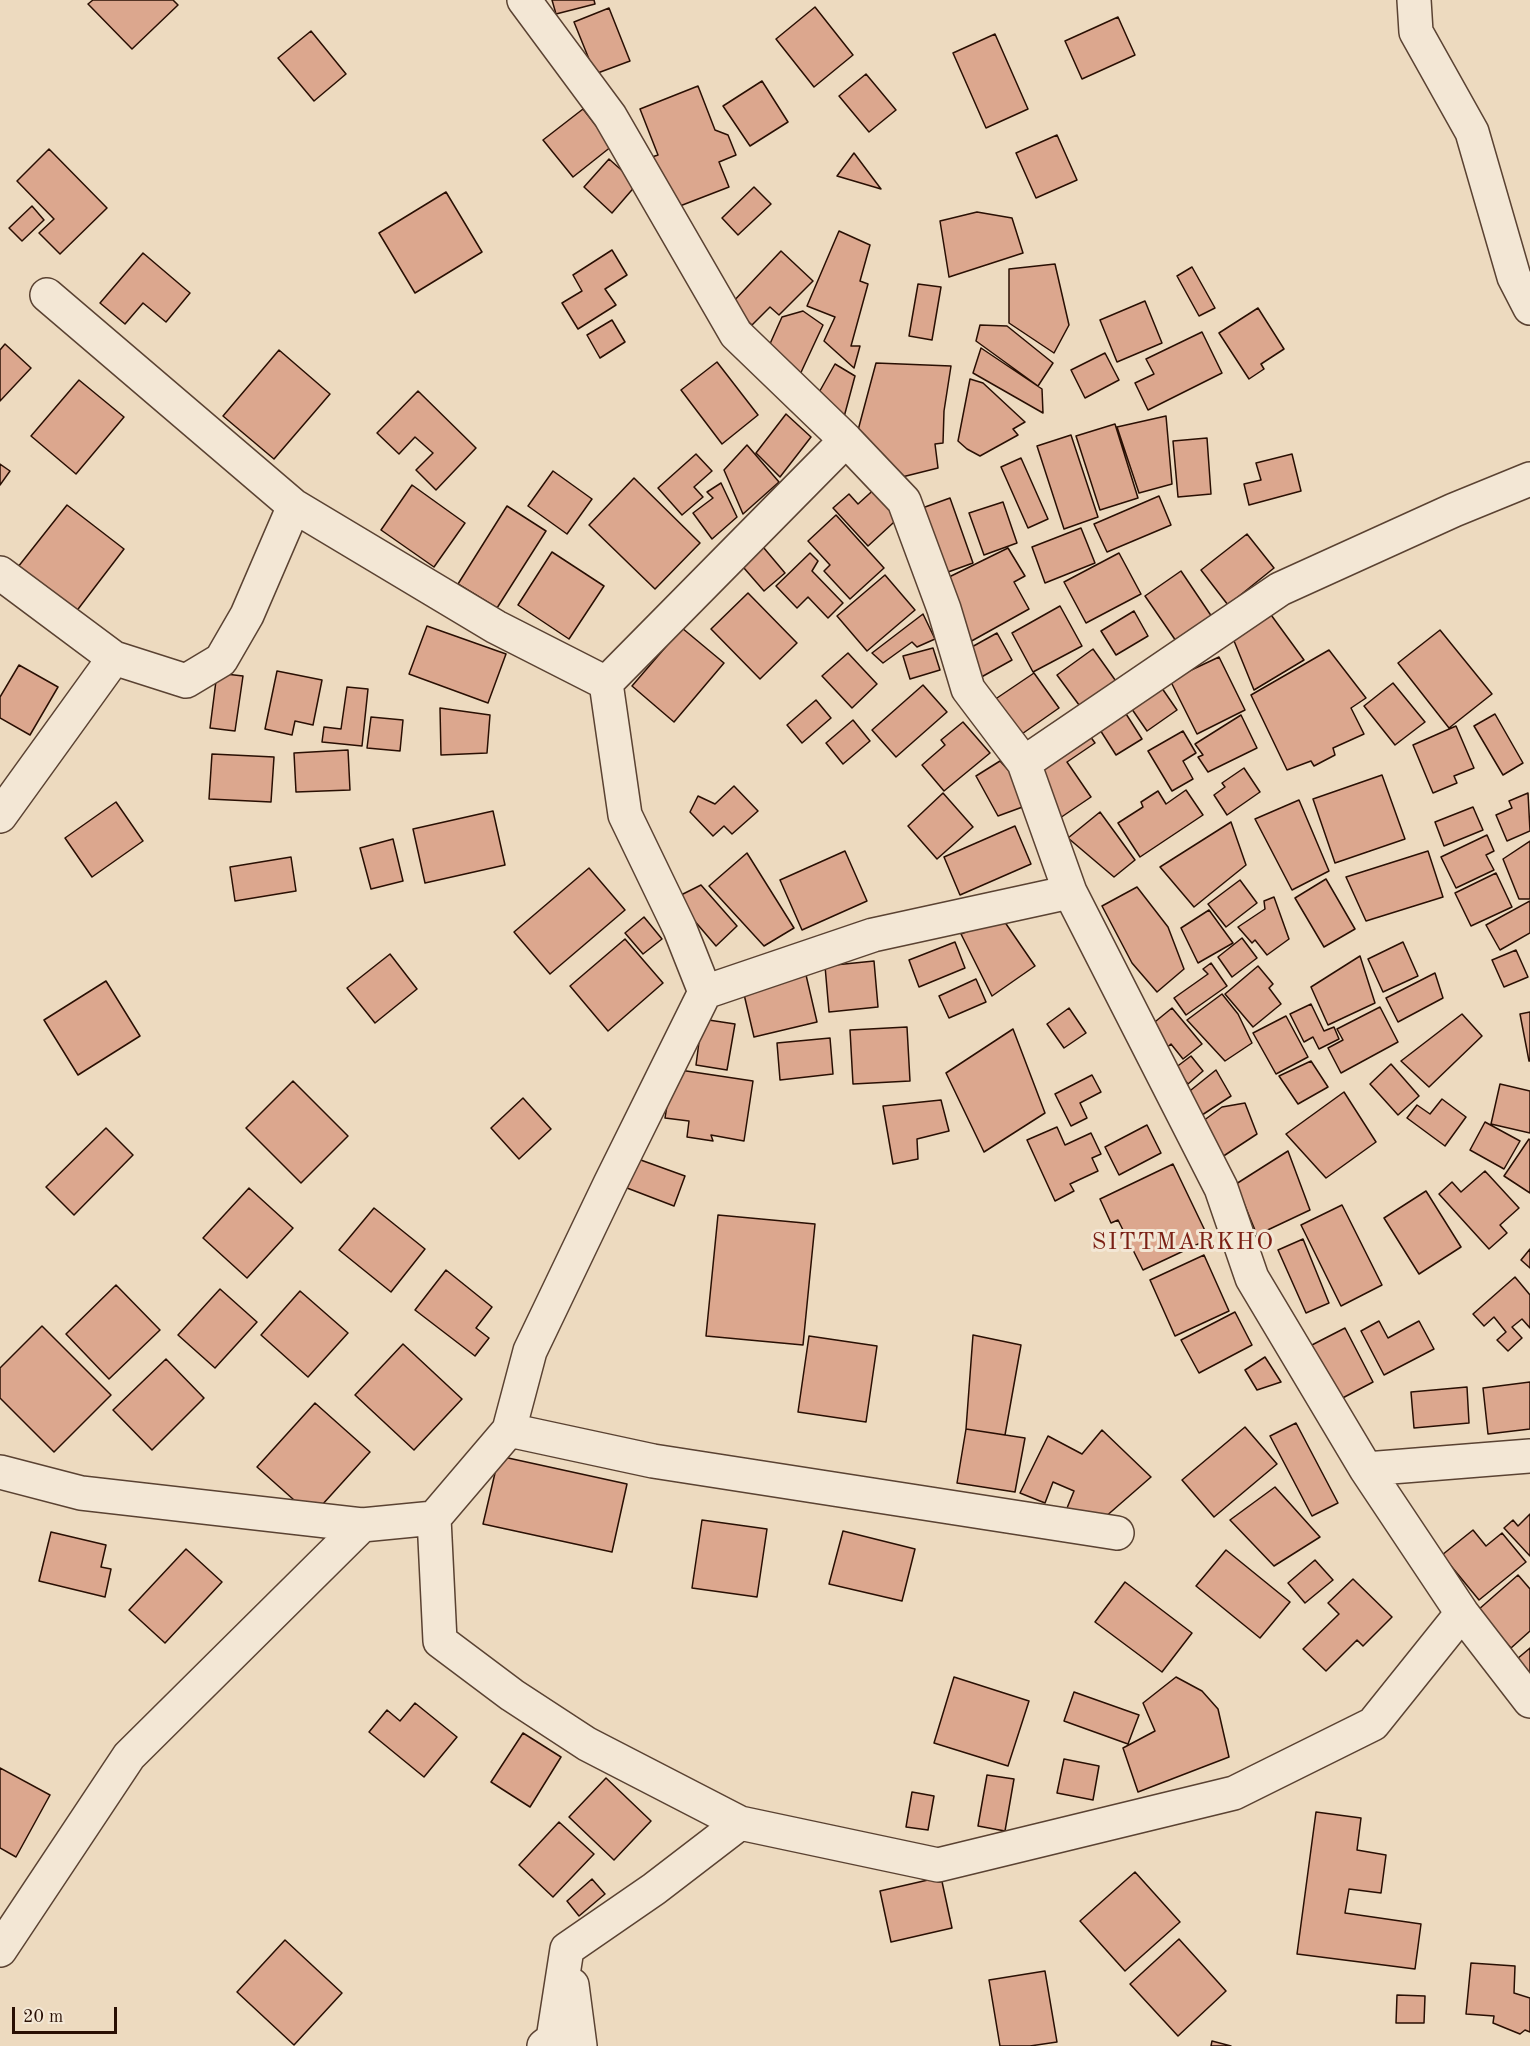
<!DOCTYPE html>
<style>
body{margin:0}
#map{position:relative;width:1530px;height:2046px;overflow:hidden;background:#eddabf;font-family:"Old Standard TT",serif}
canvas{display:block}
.scale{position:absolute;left:12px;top:2007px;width:105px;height:27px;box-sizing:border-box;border:3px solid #290f03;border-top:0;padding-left:8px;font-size:18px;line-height:21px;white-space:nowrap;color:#290f03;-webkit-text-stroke:4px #f3e7d5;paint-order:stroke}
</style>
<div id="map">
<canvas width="1530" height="2046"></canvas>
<div class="scale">20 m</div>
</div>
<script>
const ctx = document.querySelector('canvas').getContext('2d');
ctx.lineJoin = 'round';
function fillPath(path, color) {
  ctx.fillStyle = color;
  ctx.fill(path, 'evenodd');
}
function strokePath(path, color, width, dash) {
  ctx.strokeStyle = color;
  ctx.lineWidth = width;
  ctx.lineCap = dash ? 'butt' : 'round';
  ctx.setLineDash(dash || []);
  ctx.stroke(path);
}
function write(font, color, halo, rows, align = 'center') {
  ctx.font = font + ' "Old Standard TT",serif';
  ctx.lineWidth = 6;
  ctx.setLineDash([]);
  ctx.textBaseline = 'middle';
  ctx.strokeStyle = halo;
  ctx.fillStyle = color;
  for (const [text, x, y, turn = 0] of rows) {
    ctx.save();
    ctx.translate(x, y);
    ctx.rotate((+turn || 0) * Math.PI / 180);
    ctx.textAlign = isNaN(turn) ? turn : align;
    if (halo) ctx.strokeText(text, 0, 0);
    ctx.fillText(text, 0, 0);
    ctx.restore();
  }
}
const building = new Path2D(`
 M93,0H173L178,5L132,49L88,4Z
 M552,0H594L595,4L556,14Z
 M815,7L853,55L814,87L776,39Z
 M609,8L630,61L595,74L574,22Z
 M1118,17L1135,55L1082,79L1065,41Z
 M311,31L346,74L314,101L278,58Z
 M995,34L1028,109L986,128L953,53Z
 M866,74L896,110L869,132L839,96Z
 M762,81L788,122L750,146L723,106Z
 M698,86L715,130L728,135L736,155L719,162L729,187L667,211L646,159L658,155L640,109Z
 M583,109L612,146L573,177L543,140Z
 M1057,135L1077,180L1036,198L1016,153Z
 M49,149L107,208L60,254L39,233L54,219L17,181Z
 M854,153L881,189L837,176Z
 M609,159L637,184L612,213L584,187Z
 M754,187L771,204L738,235L722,218Z
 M446,192L482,252L415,293L379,233Z
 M32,206L44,220L22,241L9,228Z
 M977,212L1012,218L1023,253L949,277L940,221Z
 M839,231L870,245L860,281L868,284L851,346H860L854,368L824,341L835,317L807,306Z
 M612,250L627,275L605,289L616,305L578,329L562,303L582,291L573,275Z
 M781,251L813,281L779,315L770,307L752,325L730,305Z
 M143,253L190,293L166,322L143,303L125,324L100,303Z
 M1055,264L1069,325L1054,353L1009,323V269Z
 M1192,267L1215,308L1199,316L1177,276Z
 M918,284L941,287L932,340L909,336Z
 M1145,301L1162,343L1117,362L1100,320Z
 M1258,308L1284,349L1261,364L1264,369L1249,379L1219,333Z
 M803,311L823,325L797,381L765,355L782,317Z
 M612,320L625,342L600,358L587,335Z
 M980,325L1007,326L1053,363L1038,386L976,341Z
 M1202,332L1222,373L1148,410L1135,383L1154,374L1146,359Z
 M5,344L31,368L0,401V350Z
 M981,348L1042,389L1043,413L973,373Z
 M279,350L330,394L274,459L223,416Z
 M1105,353L1119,380L1085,398L1071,370Z
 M717,362L758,415L722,444L681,390Z
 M876,363L951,366L944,411L943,443L935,444L938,468L902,477L857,434Z
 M835,364L855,376L844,417L817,396Z
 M970,379L983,383L1025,422L1013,429L1018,435L980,456L967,449L958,441Z
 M79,380L124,417L76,474L31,436Z
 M418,391L476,448L436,490L416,470L433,453L415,437L399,454L377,433Z
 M786,414L811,437L780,477L756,453Z
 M1166,416L1172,484L1139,493L1117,427Z
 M1115,424L1138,498L1100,510L1076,436Z
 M1071,435L1098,517L1064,529L1037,446Z
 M1207,438L1211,494L1178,497L1173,441Z
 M747,445L779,482L743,514L724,470Z
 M696,454L712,471L694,487L703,497L682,515L658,488Z
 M1292,454L1301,491L1249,505L1244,484L1261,480L1256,463Z
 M1021,458L1048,519L1028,528L1001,467Z
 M0,464L10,471L0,485Z
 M553,471L592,499L567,534L528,506Z
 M634,478L700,543L655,589L589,525Z
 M721,483L737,517L712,539L693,513L713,498L707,492Z
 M412,485L465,523L434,567L381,530Z
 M879,485L905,512L868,546L833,508L849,494L858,504Z
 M1159,496L1171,525L1107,552L1094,524Z
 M950,498L973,563L937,576L914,511Z
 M1003,502L1017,543L984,555L969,513Z
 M67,505L124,549L72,617L14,572Z
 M507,506L546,531L497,608L458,584Z
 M836,515L884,568L850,599L824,571L830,565L808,541Z
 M1081,528L1095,563L1045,583L1032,547Z
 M1247,534L1274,568L1228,605L1201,570Z
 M758,541L785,573L764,591L737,560Z
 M1008,548L1025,576L1014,582L1029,609L968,643L943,580Z
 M552,552L604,586L569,639L518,605Z
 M810,553L818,561L812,571L843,603L828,618L808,597L797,608L776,586Z
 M1119,553L1141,594L1086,623L1064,582Z
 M1181,571L1212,617L1176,641L1145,596Z
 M885,575L915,610L867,651L837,616Z
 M748,593L797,643L760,679L711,629Z
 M1060,606L1082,646L1033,672L1012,633Z
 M1266,608L1304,660L1254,690L1230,631Z
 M1134,611L1148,636L1116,655L1101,631Z
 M923,614L935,639L917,647L912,642L883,663L872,653Z
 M427,626L506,654L488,703L409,674Z
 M682,628L724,663L674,722L632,686Z
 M1440,630L1492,694L1449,728L1398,663Z
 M997,633L1012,660L976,680L961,653Z
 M933,648L940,670L910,679L903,656Z
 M1093,649L1118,684L1082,709L1057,675Z
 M1329,650L1366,698L1351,708L1364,734L1333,748L1335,755L1314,766L1311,761L1287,770L1251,695Z
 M848,653L877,684L852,708L822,676Z
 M1219,657L1245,710L1197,734L1170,680Z
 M19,665L58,687L30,735L0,718V697Z
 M277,671L322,680L313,725L295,721L292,735L265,729Z
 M217,673L243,676L235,731L210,728Z
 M1034,673L1059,708L1019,736L994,700Z
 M1157,681L1177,710L1147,731L1127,702Z
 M1393,683L1425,722L1395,745L1364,706Z
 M923,685L947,712L896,757L872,730Z
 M347,687L368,689L362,746L322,742L324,727L341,729Z
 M816,700L831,718L802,743L787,725Z
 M1121,706L1142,739L1116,755L1095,722Z
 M440,708L490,715L487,753L441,755Z
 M1495,714L1523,763L1503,775L1474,726Z
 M1241,715L1257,748L1208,772L1198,757L1203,755L1195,744Z
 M371,717L403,720L400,751L367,748Z
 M853,720L870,741L843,764L826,743Z
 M963,722L990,753L944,791L922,765L945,745L941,740Z
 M1456,726L1474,768L1454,776L1457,783L1433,793L1413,745Z
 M1085,729L1095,743L1067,762L1091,797L1060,818L1027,768Z
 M1183,731L1196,753L1183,761L1193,779L1172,791L1148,751Z
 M348,750L350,790L296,792L294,753Z
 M212,754L274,757L271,802L209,799Z
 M1000,761L1020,783L1028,805L998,816L976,776Z
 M1244,768L1260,792L1227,815L1214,795L1225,787L1222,783Z
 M1382,775L1405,839L1335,863L1313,799Z
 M734,786L758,811L732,834L724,826L713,836L690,812L698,796L715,804Z
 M1186,790L1203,815L1140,857L1118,823L1143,807L1141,802L1158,791L1166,804Z
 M943,793L973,827L937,859L908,826Z
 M1528,793L1530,831L1507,841L1496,815L1512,808L1509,801Z
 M1299,800L1329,871L1292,890L1255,819Z
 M116,802L143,841L92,877L65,838Z
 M1473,807L1483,830L1444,846L1435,822Z
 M493,811L505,865L425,883L413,829Z
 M1100,812L1135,860L1114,877L1068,838Z
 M1231,822L1246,865L1194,907L1160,867Z
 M1015,826L1031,864L960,895L944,857Z
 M1487,835L1494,851L1486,855L1494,870L1456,888L1441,857Z
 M393,839L403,881L371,889L360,848Z
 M1530,841V899H1519L1503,859Z
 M845,851L867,901L802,930L780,880Z
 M1428,851L1443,897L1366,921L1346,877Z
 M747,853L794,928L764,946L709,886Z
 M291,857L296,891L235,901L230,867Z
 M589,868L625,910L550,974L514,932Z
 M1496,873L1512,907L1471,926L1455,893Z
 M1326,879L1355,929L1324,947L1295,898Z
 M1240,880L1257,903L1226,927L1208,904Z
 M701,885L737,926L716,946L675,898Z
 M1137,887L1168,927L1184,969L1157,992L1132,963L1102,906Z
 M1274,897L1289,939L1267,955L1255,940L1252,943L1238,927L1265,909L1264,901Z
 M1530,901V933L1500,950L1486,925Z
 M1209,910L1233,943L1198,963L1181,928Z
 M644,917L662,939L643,954L625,933Z
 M1002,918L1035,966L992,996L961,934Z
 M1242,938L1257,958L1232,977L1218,957Z
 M625,939L663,983L608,1031L570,986Z
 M955,942L965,968L919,987L909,960Z
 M1403,942L1418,976L1383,992L1368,959Z
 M1516,950L1528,977L1504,987L1492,960Z
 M390,954L417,989L375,1023L347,988Z
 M1360,956L1375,1003L1328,1025L1311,987Z
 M874,961L878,1007L829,1012L825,966Z
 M1211,963L1227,986L1186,1015L1174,998L1208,974L1203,969Z
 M1258,966L1273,984L1269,988L1281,1004L1253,1027L1225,994Z
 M1435,973L1443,998L1398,1022L1386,998Z
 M806,975L817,1022L754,1037L743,990Z
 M976,979L986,1002L949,1018L939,996Z
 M106,981L140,1036L78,1075L44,1020Z
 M1222,994L1238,1014L1252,1043L1225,1061L1187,1020Z
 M1311,1004L1324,1031L1334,1027L1339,1039L1319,1049L1313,1037L1304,1042L1290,1014Z
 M1380,1007L1398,1042L1341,1073L1328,1048L1343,1040L1337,1029Z
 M1069,1008L1086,1033L1064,1048L1047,1024Z
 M1172,1008L1202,1044L1183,1059L1171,1044L1162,1052L1145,1030Z
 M1530,1012V1061H1529L1520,1014Z
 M1462,1014L1482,1036L1429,1087L1401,1061Z
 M1286,1016L1308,1057L1276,1074L1253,1033Z
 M702,1019L735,1024L727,1070L696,1065Z
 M907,1027L910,1081L853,1084L850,1030Z
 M1013,1029L1045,1113L984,1152L946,1073Z
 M830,1038L833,1074L780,1080L777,1043Z
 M1191,1056L1203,1071L1188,1084L1175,1068Z
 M1311,1061L1328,1087L1298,1104L1279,1076Z
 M1391,1064L1419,1096L1398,1115L1370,1084Z
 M673,1069L753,1081L744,1141L711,1135L713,1141L687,1137L689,1121L665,1118Z
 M1216,1070L1231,1096L1199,1117L1186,1094Z
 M1092,1075L1101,1092L1080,1103L1087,1118L1071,1126L1055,1094Z
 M293,1081L348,1136L301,1183L246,1128Z
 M1500,1084L1530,1091V1133L1491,1124Z
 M1344,1092L1376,1142L1326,1178L1286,1134Z
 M523,1098L551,1129L519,1159L491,1128Z
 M1442,1099L1466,1117L1445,1146L1407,1118L1417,1105L1430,1114Z
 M941,1100L949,1131L917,1139L918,1159L893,1164L883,1106Z
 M1245,1103L1257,1134L1219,1159L1199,1124L1222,1107Z
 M1485,1122L1520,1141L1504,1169L1470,1150Z
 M1147,1125L1161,1153L1119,1175L1105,1147Z
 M1057,1127L1065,1145L1091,1133L1101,1154L1092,1158L1098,1171L1070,1184L1074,1191L1055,1201L1027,1140Z
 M106,1128L133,1155L74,1215L46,1187Z
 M1529,1139L1530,1140V1193L1504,1176Z
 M1288,1151L1310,1210L1257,1235L1236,1184Z
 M638,1159L685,1176L674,1206L627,1188Z
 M1173,1164L1209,1239L1143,1270L1118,1220L1111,1223L1100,1199Z
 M1485,1171L1519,1208L1500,1225L1507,1233L1489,1249L1439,1194L1452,1182L1461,1192Z
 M249,1188L293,1228L247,1278L203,1238Z
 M1426,1191L1461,1247L1419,1274L1384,1218Z
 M1342,1205L1382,1285L1341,1306L1301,1225Z
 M374,1208L425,1249L391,1292L339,1250Z
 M718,1215L815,1224L803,1345L706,1336Z
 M1303,1239L1329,1303L1306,1313L1278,1250Z
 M1530,1249V1268L1521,1260Z
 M1204,1255L1229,1311L1175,1336L1150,1280Z
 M446,1270L492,1307L476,1328L489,1338L475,1356L415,1310Z
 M1515,1277L1530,1295V1328L1522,1319L1512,1327L1522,1338L1508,1351L1497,1340L1506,1332L1494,1317L1484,1326L1473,1314Z
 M116,1285L160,1330L109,1379L66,1334Z
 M220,1289L257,1322L215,1368L178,1335Z
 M300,1291L348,1333L308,1377L261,1335Z
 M1235,1312L1252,1345L1199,1373L1181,1340Z
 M1379,1321L1388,1338L1419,1321L1434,1349L1384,1375L1361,1331Z
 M42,1326L111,1395L54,1452L0,1398V1368Z
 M1345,1328L1373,1382L1335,1402L1308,1347Z
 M973,1335L1021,1345L1005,1435L966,1429Z
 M809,1336L877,1346L866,1422L798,1412Z
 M403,1344L462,1399L414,1450L355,1395Z
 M1265,1357L1281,1382L1257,1390L1245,1370Z
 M166,1359L204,1398L152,1450L113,1410Z
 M1530,1382V1429L1488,1434L1483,1388Z
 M1467,1387L1469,1423L1414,1428L1411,1392Z
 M315,1403L370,1452L312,1516L257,1467Z
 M1296,1423L1338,1503L1312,1516L1270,1436Z
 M1245,1427L1277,1464L1214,1517L1182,1480Z
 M966,1429L1025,1438L1015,1492L957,1483Z
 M1102,1430L1151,1477L1096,1525L1067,1508L1074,1491L1053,1482L1045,1503L1020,1493L1048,1436L1082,1454Z
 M499,1456L627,1484L612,1552L483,1524Z
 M1275,1487L1320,1537L1274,1566L1230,1520Z
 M1530,1514V1556L1504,1528L1513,1520L1518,1526Z
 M702,1520L767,1529L757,1597L692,1588Z
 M1473,1530L1486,1546L1502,1533L1526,1562L1479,1600L1442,1555Z
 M843,1531L915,1549L902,1601L829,1584Z
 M51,1532L106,1545L101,1567L111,1569L105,1597L39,1581Z
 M186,1549L222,1582L165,1643L129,1610Z
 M1226,1550L1290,1602L1260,1638L1196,1586Z
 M1315,1560L1333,1580L1305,1603L1288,1583Z
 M1518,1575L1530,1589V1631L1511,1648L1478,1610Z
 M1353,1579L1392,1617L1363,1646L1357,1640L1326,1671L1303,1649L1339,1614L1328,1603Z
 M1125,1582L1192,1633L1162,1672L1095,1622Z
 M1530,1648V1676L1517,1659Z
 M954,1677L1029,1701L1008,1766L934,1743Z
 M1176,1677L1202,1691L1218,1709L1229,1757L1138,1792L1123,1748L1155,1731L1143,1703Z
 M1074,1692L1139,1715L1128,1744L1064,1721Z
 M415,1703L457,1737L424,1777L369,1732L387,1710L400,1721Z
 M523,1733L561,1757L530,1807L491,1782Z
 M1064,1759L1099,1766L1093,1800L1057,1793Z
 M0,1768L50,1795L16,1857L0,1848Z
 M987,1775L1014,1779L1005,1831L978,1826Z
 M606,1778L651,1821L614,1860L569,1817Z
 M912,1792L934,1796L928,1830L906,1827Z
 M1316,1812L1361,1818L1357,1850L1386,1855L1381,1893L1349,1889L1345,1913L1421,1924L1415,1969L1297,1954Z
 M559,1822L594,1854L553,1897L519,1865Z
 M1135,1872L1180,1922L1125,1971L1080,1921Z
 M941,1877L952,1928L891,1942L880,1891Z
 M592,1879L605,1894L579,1916L567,1901Z
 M1179,1939L1226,1991L1178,2036L1130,1984Z
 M285,1940L342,1993L294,2045L237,1992Z
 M1471,1963L1515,1966L1514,1993L1530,1998V2032L1525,2030L1520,2034L1493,2023L1494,2016L1466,2014Z
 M1045,1971L1057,2042L1030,2046H1000L989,1980Z
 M1397,1995L1425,1996L1424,2023H1396Z
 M1212,2041L1231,2046H1211Z`);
fillPath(building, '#dca78e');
strokePath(building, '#290f03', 1.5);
const street = new Path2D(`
 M524,0L610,116L736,334L846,440L904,501L944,609L968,689L1024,763L1070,892L1221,1188L1252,1278L1366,1469L1462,1613L1530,1701
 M1414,0L1416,32L1472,132L1514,277L1530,308
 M47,295L294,506L496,627L606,683L625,815L680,929L705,992
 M0,573L114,658L186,681L221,660L247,615L294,506
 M606,683L846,440
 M1024,763L1280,589L1454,510L1530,479
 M0,816L114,658
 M509,1430L653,1461L1117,1533
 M1366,1469L1530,1456
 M0,1472L81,1493L362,1525L434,1518L509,1430L530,1351L610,1184L705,992L873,935L1070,892
 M434,1518L440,1641L512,1695L587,1744L740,1823L938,1865L1234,1793L1373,1724L1462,1613
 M0,1950L129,1756L362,1525
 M572,1985L580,2046
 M544,2046L553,2039L567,1949L654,1889L740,1823`);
strokePath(street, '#5a4232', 36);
strokePath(street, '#f3e7d5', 33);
ctx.letterSpacing = '1.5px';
write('24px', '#7a1f14', '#f3e7d5', [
 ["SITTMARKHO",1183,1243]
]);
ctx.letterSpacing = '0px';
</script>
